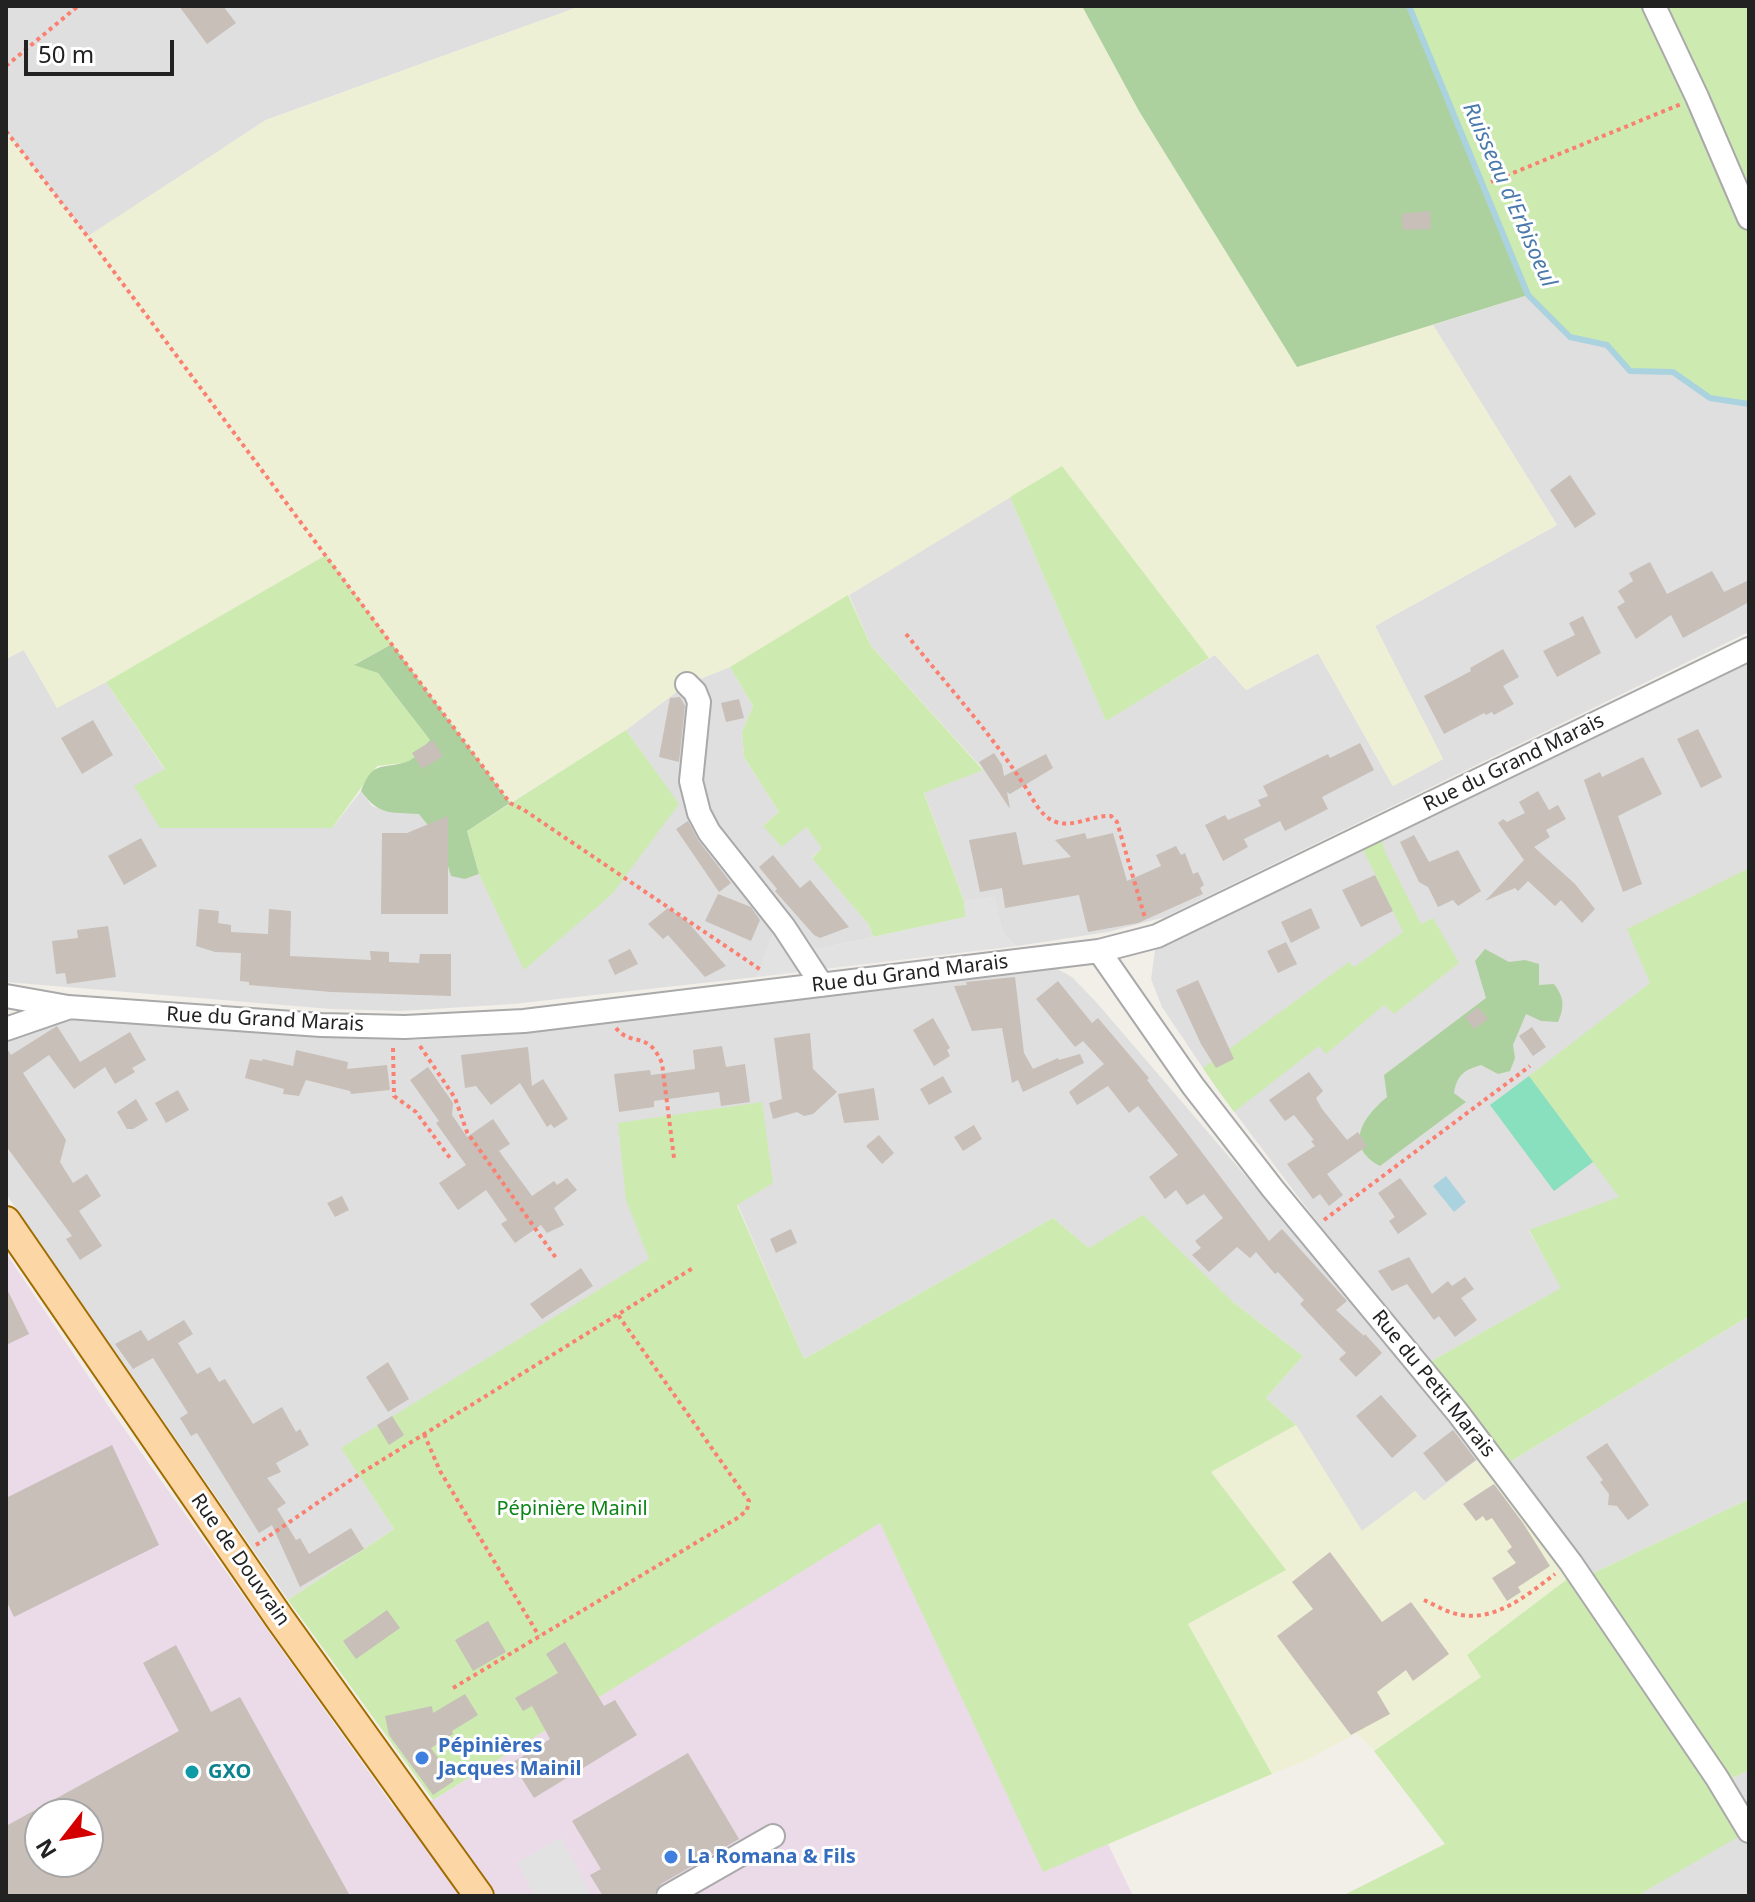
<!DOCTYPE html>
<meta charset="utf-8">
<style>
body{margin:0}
#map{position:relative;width:1755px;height:1902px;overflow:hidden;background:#f2efe9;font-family:"Noto Sans",sans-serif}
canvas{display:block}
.frame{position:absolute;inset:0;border:8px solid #222;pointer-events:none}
.north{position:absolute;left:24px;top:1798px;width:80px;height:80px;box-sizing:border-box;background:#fff;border:2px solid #a7a7a7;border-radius:50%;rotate:239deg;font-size:22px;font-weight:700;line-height:32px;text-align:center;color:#222}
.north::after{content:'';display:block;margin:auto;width:28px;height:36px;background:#d40000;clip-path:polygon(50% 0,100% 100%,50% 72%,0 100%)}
.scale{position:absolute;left:24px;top:40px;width:150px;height:36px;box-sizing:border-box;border:4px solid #222;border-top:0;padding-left:10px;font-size:24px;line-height:28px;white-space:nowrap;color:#222;-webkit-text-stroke:6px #fff;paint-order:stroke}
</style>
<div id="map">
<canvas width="1755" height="1902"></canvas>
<div class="frame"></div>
<div class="north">N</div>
<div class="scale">50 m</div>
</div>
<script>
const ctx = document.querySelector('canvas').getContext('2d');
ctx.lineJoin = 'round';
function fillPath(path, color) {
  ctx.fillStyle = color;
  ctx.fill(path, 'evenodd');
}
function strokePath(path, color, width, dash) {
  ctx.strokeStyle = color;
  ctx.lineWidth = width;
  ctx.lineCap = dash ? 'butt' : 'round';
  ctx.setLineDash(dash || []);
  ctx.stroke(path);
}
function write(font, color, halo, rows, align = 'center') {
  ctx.font = font + ' "Noto Sans",sans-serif';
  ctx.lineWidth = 6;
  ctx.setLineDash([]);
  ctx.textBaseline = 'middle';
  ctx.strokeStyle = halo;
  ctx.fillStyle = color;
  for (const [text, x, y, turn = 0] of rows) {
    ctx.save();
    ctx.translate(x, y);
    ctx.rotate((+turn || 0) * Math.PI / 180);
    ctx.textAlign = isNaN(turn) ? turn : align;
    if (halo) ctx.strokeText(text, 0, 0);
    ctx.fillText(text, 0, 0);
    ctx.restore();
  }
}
fillPath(new Path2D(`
 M6,6H581L266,120L88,237L6,131Z
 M1528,295L1570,337L1607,345L1630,371L1673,372L1710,398L1749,404V632L1165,917L1108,932L1017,946L1003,934L994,897L964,901L924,792L983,769L871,646L849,595L1010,497L1106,720L1215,655L1246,690L1318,653L1393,786L1443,759L1375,626L1557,525L1433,325Z
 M23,649L57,707L106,682L165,770L332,828L361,791L372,806L390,812L419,813L465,879L479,874L486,887L678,804L626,730L687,684L730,667L753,706L742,732L744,757L779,812L763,826L806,827L823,848L812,857L869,925L873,937L818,949L768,950L757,977L513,1004L400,1011L331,1009L6,982V659Z
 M1749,649V1150L1529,1231L1562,1288L1428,1363L1318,1223L1217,1089L1162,1007L1151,979L1157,936Z
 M1050,965L1072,977L1097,1003L1298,1237L1481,1457L1424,1501L1415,1491L1362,1532L1296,1425L1266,1398L1303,1356L1233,1302L1089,1248L1053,1218L804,1359L738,1205L342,1449L394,1529L288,1600L6,1194V1037L54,1019L416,1040L528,1032L615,1018Z
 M1749,1316V1499L1589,1575L1508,1463Z
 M1749,1770V1824L1726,1781Z
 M1749,1828V1896H1637Z`), '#e0dfdf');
fillPath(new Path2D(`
 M6,1253L113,1413L395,1809L433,1800L880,1522L1043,1871L1108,1844L1133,1896H6ZM40,1814H88V1862H40Z`), '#ebdbe8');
fillPath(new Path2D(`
 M581,6H1082L1139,111L1297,367L1433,325L1557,525L1375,626L1443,759L1393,786L1318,653L1246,690L1215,655L1209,658L1062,466L730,667L687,684L626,730L510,803L326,555L106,682L57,708L24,650L6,659V131L88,236L266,120Z
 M1296,1425L1362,1531L1415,1491L1424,1501L1481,1457L1570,1577L1467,1655L1482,1677L1374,1751L1357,1733L1305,1761L1272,1774L1188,1624L1285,1570L1211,1472Z`), '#eef0d5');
fillPath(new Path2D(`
 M1409,6H1749V404L1710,398L1673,372L1630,371L1607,345L1570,337L1528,295Z
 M1062,466L1209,658L1106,721L1010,497Z
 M326,555L392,644L355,664L378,673L430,740L410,762L377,766L332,828H160L134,786L165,769L106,682Z
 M848,595L871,646L983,770L924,793L964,901L966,917L873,937L869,925L812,858L822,848L806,827L782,847L763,826L779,812L744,757L742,732L753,706L730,667Z
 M626,730L679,804L612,894L524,970L479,874L467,831Z
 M1379,829L1385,852L1421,924L1433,918L1459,963L1394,1014L1384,1005L1326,1054L1319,1046L1234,1112L1203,1068L1349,962L1354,967L1403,932L1358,839Z
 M1749,868V1316L1508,1463L1428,1363L1561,1288L1529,1230L1619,1197L1529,1076L1650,983L1627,929Z
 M762,1102L773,1183L737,1205L804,1359L1053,1218L1089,1248L1143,1215L1233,1302L1303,1356L1266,1398L1296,1425L1211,1472L1286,1570L1188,1624L1272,1774L1043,1872L880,1523L433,1800L288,1600L394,1529L341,1448L649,1259L626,1200L618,1123Z
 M1749,1499V1770L1726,1781L1589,1575Z
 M1570,1577L1743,1834L1637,1896H1342L1445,1844L1374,1751L1481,1677L1467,1655Z`), '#cdebb0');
fillPath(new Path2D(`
 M1082,6H1409L1528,295L1297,367L1139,111Z
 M392,644L510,803L467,831L479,874L465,879L451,876L441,842L419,814C390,812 379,816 361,791C373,760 380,770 406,762C415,760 423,747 430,740L378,673L354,665Z
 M1485,949L1509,962L1525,960L1539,964V985L1554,984C1564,997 1565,1006 1558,1022L1541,1021L1526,1014L1513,1045L1515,1058L1510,1071L1498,1074L1481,1065C1464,1070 1457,1075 1454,1093L1466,1102L1380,1166C1343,1146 1363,1117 1387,1097L1384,1075L1486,998L1475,961Z`), '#add19e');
fillPath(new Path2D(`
 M1529,1076L1593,1162L1554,1191L1490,1105Z`), '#88e0be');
fillPath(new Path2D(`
 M994,897L1003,934L1017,946L757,977L781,907L818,949L965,917L964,901Z
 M561,1837L592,1896H535L517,1863Z`), '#e2e2e2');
fillPath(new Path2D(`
 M1446,1176L1466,1202L1454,1212L1433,1186Z`), '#aad3df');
strokePath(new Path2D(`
 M1409,6L1528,295L1570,337L1607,345L1630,371L1673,372L1710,398L1749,404`), '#aad3df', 6);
fillPath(new Path2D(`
 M179,6H223L236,23L207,44Z
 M1430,211L1431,229L1403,230L1401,214Z
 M1570,475L1596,514L1575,528L1550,490Z
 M1650,562L1667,594L1712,571L1724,592L1749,580V602L1683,638L1671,615L1636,639L1617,607L1625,602L1618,591L1633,581L1629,573Z
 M1583,616L1601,653L1557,677L1543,651L1575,635L1569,623Z
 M1503,649L1519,677L1503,686L1514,704L1494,715L1492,712L1486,715L1484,713L1444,734L1424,696L1471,671L1470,668Z
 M680,697L685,706L679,762L659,757L670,698Z
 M739,699L744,718L726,722L721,703Z
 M93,720L113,755L82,774L61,738Z
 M1698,729L1722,777L1701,788L1677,739Z
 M433,740L443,756L422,769L412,753Z
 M1360,743L1374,770L1322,797L1328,809L1285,831L1280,821L1244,839L1248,847L1223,861L1205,825L1225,815L1228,820L1261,806L1258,800L1268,796L1263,786L1328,754L1330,758Z
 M994,753L1002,765L1004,776L1046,754L1053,768L1010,794L1007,792L1010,809L979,762Z
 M1643,757L1662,794L1618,816L1642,884L1623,892L1584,780L1600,772L1602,777Z
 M1538,791L1549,810L1558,805L1566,819L1546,830L1550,837L1534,847L1575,884L1595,909L1582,923L1561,900L1555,906L1528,881L1518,891L1515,888L1485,901L1524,860L1498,823L1503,819L1507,822L1525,813L1519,802Z
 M448,816V914H381L382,833H407Z
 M688,821L698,840L731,883L719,892L676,829Z
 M1016,832L1023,865L1071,857L1055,840L1085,833L1087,839L1113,833L1127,881L1161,866L1156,855L1176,846L1181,855L1185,853L1193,874L1198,872L1204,885L1200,888L1203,894L1138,923L1088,932L1079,895L1005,908L1002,888L980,892L969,840Z
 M1414,835L1429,862L1458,850L1481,891L1458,906L1453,900L1438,907L1428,887L1419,882L1400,842Z
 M141,838L157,866L124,885L108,856Z
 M773,855L800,888L810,880L849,927L820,938L814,935L775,891L777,889L759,867Z
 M1375,875L1393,911L1361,927L1342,890Z
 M718,894L751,907L760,920L751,941L705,921Z
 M668,908L686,920L726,966L705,977L668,935L663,939L648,924Z
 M1311,908L1320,928L1291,943L1281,922Z
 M199,909L219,911L218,923L231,925V932L268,934L269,909L291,911L290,956L371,960L370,951L389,952V962L419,963L420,954H451V996L331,992L249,985V982L240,981L241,953L215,952L196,946Z
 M108,926L116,977L67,984L65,973L56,974L52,941L78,938L77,930Z
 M1286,942L1297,964L1278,973L1267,951Z
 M630,949L638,964L615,975L608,960Z
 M1015,977L1024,1053L1033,1069L1058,1058L1059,1060L1080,1054L1084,1063L1023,1092L1018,1080L1012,1083L1002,1028L972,1031L954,986L967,985L966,982Z
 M1198,980L1234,1059L1216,1068L1201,1044L1176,990Z
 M1058,981L1092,1023L1098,1018L1143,1071L1149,1078L1147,1080L1269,1241L1282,1229L1347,1301L1336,1310L1364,1336L1365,1334L1382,1353L1356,1377L1339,1359L1346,1353L1300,1304L1304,1300L1278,1272L1275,1274L1256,1252L1250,1258L1237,1247L1209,1272L1192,1255L1201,1248L1195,1241L1223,1218L1204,1194L1187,1205L1176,1190L1165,1199L1149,1177L1178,1155L1138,1106L1129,1113L1108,1086L1077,1105L1069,1092L1104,1064L1083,1041L1075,1047L1036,999Z
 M1478,1007L1488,1019L1474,1029L1465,1017Z
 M933,1018L950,1048L947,1050L950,1056L934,1066L913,1030Z
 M57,1026L80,1062L130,1032L146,1060L132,1068L135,1072L115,1084L105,1067L74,1089L49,1055L23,1073L66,1140L60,1162L73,1183L87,1174L101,1196L79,1211L102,1246L80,1260L66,1239L72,1236L6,1146V1047L11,1055Z
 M1532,1027L1546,1047L1533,1056L1519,1036Z
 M810,1033L813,1069L837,1092L813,1114L804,1116L797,1112L773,1119L769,1103L782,1099L774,1038Z
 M722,1046L726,1067L745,1064L750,1102L721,1106L719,1092L654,1101V1107L619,1112L614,1074L650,1070L651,1075L695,1069L693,1050Z
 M528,1047L532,1086L543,1079L568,1119L554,1128L551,1124L547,1127L520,1083L491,1105L476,1086L465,1088L461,1055Z
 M296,1050L348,1062L347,1069L387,1065L390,1090L351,1094L350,1091L306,1080L299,1096L283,1094L284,1089L245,1078L250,1059L262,1061L263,1059L293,1066Z
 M428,1067L453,1103L452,1115L467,1137L493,1119L510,1144L499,1151L532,1196L554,1181L557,1185L567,1178L577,1190L554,1208L564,1225L547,1233L541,1225L515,1243L501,1224L507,1220L486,1190L458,1210L439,1183L466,1165L436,1123L439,1121L410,1080Z
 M1309,1072L1323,1091L1316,1098L1322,1109L1347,1140L1358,1132L1367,1146L1327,1174L1343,1195L1329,1206L1320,1194L1313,1199L1287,1164L1315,1146L1311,1141L1314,1140L1294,1115L1285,1121L1269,1100Z
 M943,1076L952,1092L929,1105L920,1089Z
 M874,1088L879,1120L844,1123L838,1094Z
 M178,1090L189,1110L166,1123L155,1103Z
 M136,1099L148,1120L133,1129H127L117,1112Z
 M974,1125L982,1139L963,1151L954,1137Z
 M879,1135L894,1153L882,1164L866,1146Z
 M1400,1178L1427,1214L1398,1234L1389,1221L1395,1217L1378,1193Z
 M342,1196L349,1210L335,1217L327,1203Z
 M791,1229L797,1243L776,1253L770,1239Z
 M1409,1257L1432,1294L1448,1281L1452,1286L1465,1277L1474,1289L1461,1298L1477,1320L1455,1337L1439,1316L1434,1320L1407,1284L1392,1291L1378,1271Z
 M581,1268L593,1286L542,1319L530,1304Z
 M6,1287L29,1334L6,1345Z
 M184,1320L193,1334L178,1343L197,1374L210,1367L219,1382L225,1379L253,1424L282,1407L296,1432L300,1429L309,1445L276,1463L281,1472L267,1478L286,1503L277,1509L296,1540L300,1538L309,1554L351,1528L364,1549L300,1587L272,1525L259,1533L197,1433L191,1436L180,1418L188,1413L153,1358L133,1369L115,1344L141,1330L148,1341Z
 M388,1362L409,1399L388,1412L366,1377Z
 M1381,1395L1417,1436L1392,1458L1356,1416Z
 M392,1416L404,1435L389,1445L377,1425Z
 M1453,1430L1476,1460L1446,1482L1423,1453Z
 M1607,1443L1649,1505L1628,1520L1617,1506L1608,1505L1609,1494L1600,1482L1603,1480L1586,1457Z
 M112,1445L159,1545L14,1617L6,1600V1498Z
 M1494,1484L1523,1523L1550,1566L1518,1587L1521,1592L1507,1601L1492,1578L1516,1563L1507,1551L1512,1547L1492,1518L1486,1521L1483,1516L1476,1521L1463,1504Z
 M1330,1552L1382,1622L1411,1602L1449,1654L1413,1681L1406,1670L1377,1692L1390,1714L1351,1735L1277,1636L1313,1609L1292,1582Z
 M387,1610L400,1628L356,1659L343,1641Z
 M488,1621L506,1652L473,1671L455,1640Z
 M565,1642L604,1706L615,1700L637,1735L534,1798L512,1763L550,1739L532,1706L523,1711L515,1698L558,1673L546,1654Z
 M176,1645L211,1712L240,1697L350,1896H6V1826L179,1731L143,1663ZM40,1814H88V1862H40Z
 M465,1694L478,1715L452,1731L453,1734L431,1748L454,1781L433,1795L389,1735L385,1716L432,1706L433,1713Z
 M688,1753L739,1839L661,1884L653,1896H603L590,1875L601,1869L572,1821Z`), '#c7bfb8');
const minor = new Path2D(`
 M1654,6L1697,97L1749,218
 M687,684L695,692L699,702L691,781L699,813L709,832L784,927L822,985
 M1099,951L1193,1086L1273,1189L1458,1413L1571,1563L1717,1778L1749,1831
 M6,996L68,1007L321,1025L405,1027L524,1021L1099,951L1157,936L1749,649
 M6,1029L67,1008
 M668,1896L773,1836`);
const major = new Path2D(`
 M6,1221L280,1619L479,1896`);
strokePath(minor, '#a9a9a9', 26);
strokePath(major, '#a06b00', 32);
strokePath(new Path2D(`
 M6,66L78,6
 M6,131L88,237L510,803L524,810L761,970
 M1491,182L1681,104
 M906,634C946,684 990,732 1024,785C1033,798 1040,817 1056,822C1073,828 1093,815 1111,816L1117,822L1145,918
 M616,1028C632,1048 647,1029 662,1063L674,1158
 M420,1046L455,1098L467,1132L556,1258
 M393,1048L394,1096L416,1112L450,1158
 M1324,1220L1530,1066
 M424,1434L440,1471L539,1636
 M256,1545L358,1475L693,1268
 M1424,1600C1433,1604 1443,1610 1453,1613C1492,1625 1526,1596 1555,1574
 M453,1688L739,1517L747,1510L749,1501L618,1315`), '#fa8072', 4, [4, 4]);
strokePath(minor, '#fff', 22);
strokePath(major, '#fcd6a4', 28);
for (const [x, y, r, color] of [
 [422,1758,8,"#3f7fe0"],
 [192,1772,8,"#0f9aa8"],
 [671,1857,8,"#3f7fe0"]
]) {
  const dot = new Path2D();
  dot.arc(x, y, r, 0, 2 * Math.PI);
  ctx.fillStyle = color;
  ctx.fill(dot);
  strokePath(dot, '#fff', 3);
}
write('20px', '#222', '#fff', [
 ["Rue du Grand Marais",1514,763,-26],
 ["Rue du Grand Marais",910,974,-7],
 ["Rue du Grand Marais",265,1020,3],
 ["Rue du Petit Marais",1433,1384,51],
 ["Rue de Douvrain",240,1560,55]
]);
write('20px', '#0c8416', '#fff', [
 ["Pépinière Mainil",572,1509]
]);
write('bold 20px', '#366cbe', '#fff', [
 ["Pépinières",438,1746],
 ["Jacques Mainil",438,1769],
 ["La Romana & Fils",687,1857]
], 'left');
write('bold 20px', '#0d838f', '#fff', [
 ["GXO",208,1772]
], 'left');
write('italic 22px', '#4a7aab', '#fff', [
 ["Ruisseau d'Erbisoeul",1509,195,66]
]);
</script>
